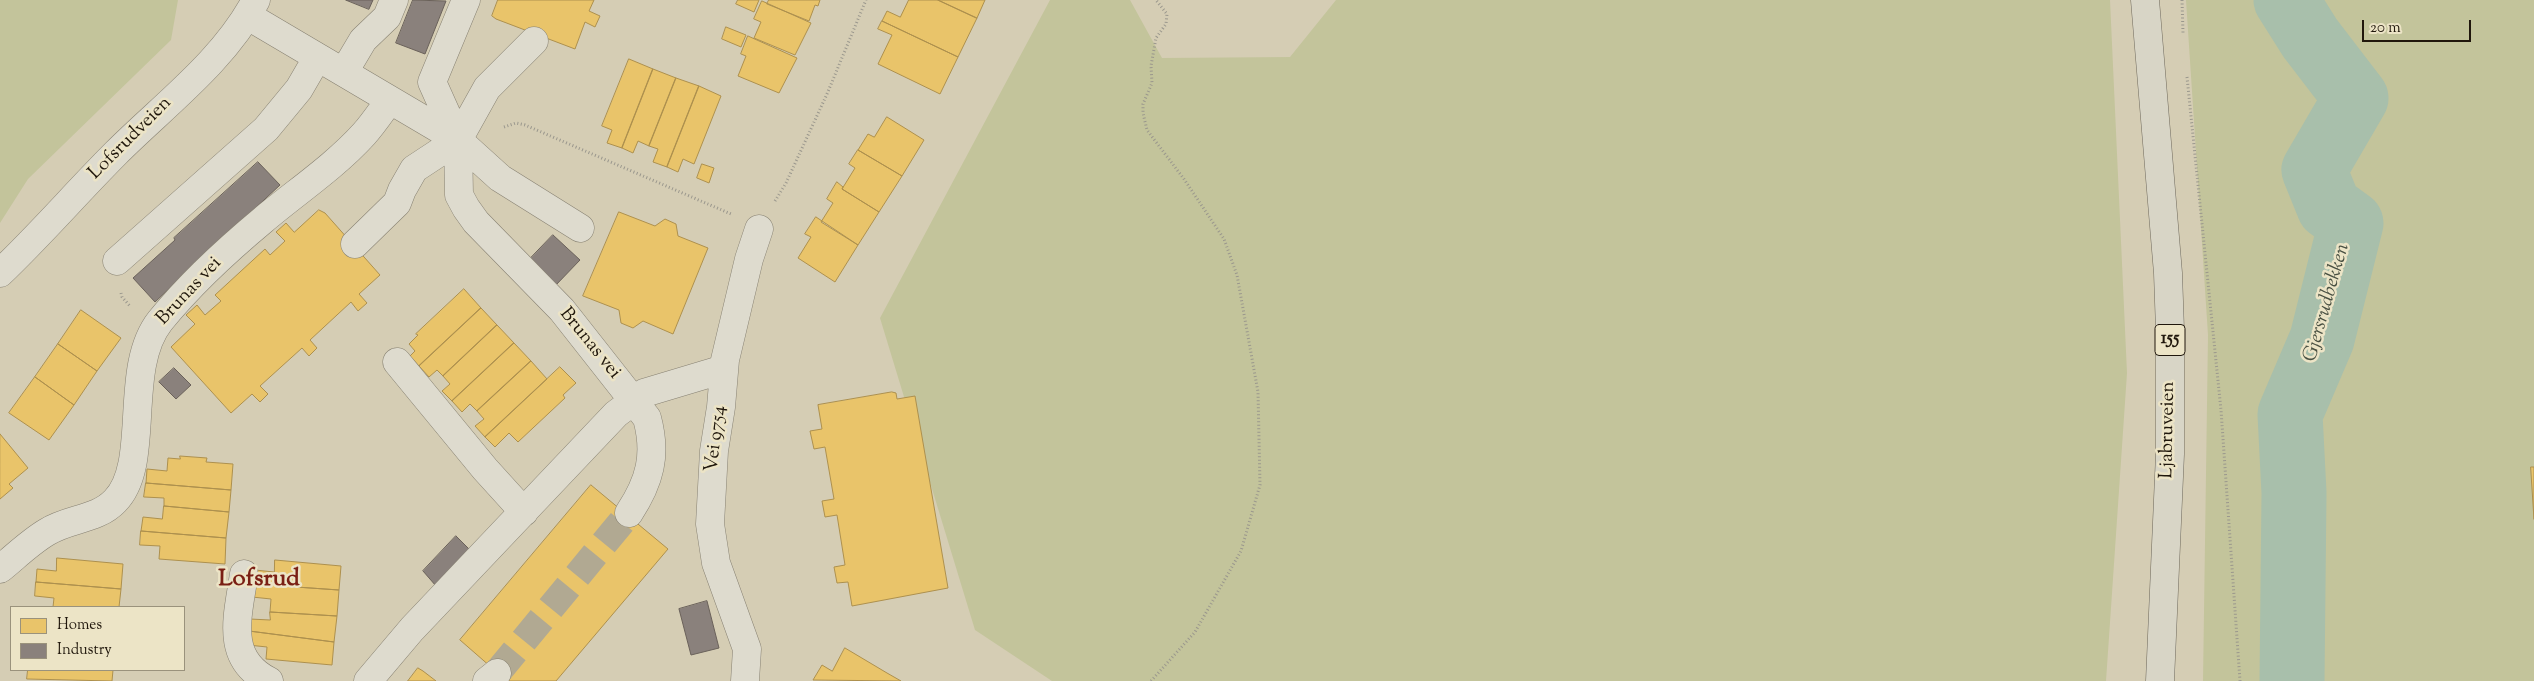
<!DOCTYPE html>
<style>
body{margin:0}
#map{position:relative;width:2534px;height:681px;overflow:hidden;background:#d5cdb4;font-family:"Sorts Mill Goudy",serif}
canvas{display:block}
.legend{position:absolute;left:10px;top:606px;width:175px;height:65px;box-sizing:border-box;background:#ece4c6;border:1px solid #9a927c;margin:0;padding:6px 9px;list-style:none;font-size:15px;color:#20170c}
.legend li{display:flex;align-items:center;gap:10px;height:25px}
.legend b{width:25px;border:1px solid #9a927c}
.scale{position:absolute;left:2362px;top:20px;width:109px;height:22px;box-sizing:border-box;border:2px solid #20170c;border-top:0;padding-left:6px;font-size:15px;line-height:18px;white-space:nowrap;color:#20170c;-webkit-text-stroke:4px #ece4c6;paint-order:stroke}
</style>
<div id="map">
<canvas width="2534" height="681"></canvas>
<ul class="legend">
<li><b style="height:14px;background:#e9c46a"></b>Homes</li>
<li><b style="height:14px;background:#8a817c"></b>Industry</li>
</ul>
<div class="scale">20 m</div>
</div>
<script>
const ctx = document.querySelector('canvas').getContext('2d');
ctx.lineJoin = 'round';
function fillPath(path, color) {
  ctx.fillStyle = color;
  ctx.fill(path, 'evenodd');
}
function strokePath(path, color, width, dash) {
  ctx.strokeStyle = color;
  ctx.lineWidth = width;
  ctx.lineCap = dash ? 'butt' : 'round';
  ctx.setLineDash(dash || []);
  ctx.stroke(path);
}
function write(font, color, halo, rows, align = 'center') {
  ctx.font = font + ' "Sorts Mill Goudy",serif';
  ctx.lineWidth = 5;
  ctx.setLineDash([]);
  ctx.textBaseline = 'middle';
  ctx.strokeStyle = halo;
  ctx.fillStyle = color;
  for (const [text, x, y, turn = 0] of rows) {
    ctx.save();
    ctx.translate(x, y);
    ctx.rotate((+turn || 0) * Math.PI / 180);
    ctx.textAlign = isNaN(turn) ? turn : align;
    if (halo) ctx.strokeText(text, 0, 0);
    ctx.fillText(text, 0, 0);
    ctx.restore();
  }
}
fillPath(new Path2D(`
 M0,0H178L171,40L28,179L0,223Z
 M1050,0H1130L1162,58L1290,57L1336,0H2110L2127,373L2106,681H1052L975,630L880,318Z
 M2186,0H2534V681H2203L2208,335Z`), '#c3c49b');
const homes = new Path2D(`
 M498,0H594L589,11L600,16L595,27L585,22L575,49L496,19L492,16Z
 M738,0H759L754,12L736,4Z
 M769,0H820L818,6L815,5L809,21L767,4Z
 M909,0H938L977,18L958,57L882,21L887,11L900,17Z
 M938,0H985L977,18Z
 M762,1L811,23L795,55L754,38L761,22L754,19Z
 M882,21L958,57L940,94L878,64L892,35L878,29Z
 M726,27L746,35L741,47L722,39Z
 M748,36L797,58L779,93L738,76L746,56L741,54Z
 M629,59L653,69L622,148L607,143L612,130L602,126Z
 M653,69L676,78L649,146L638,141L633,153L622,148Z
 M676,78L699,86L667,167L653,162L658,149L649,146Z
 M699,86L721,96L694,164L683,159L678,172L667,167Z
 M887,117L924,140L902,176L858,150L868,134L874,137Z
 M858,150L902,176L879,212L842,189L855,168L849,164Z
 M702,164L714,168L709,183L697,178Z
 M837,182L843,187L842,189L879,212L858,245L821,222L833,203L827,199Z
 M319,210L325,213L380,275L359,294L367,303L358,311L351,302L310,340L317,348L309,356L302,348L260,386L268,394L260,402L252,394L231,413L171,347L195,324L186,315L197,305L205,315L221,301L215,295L265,249L270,255L285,241L276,232L286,223L294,232Z
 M619,212L655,226L665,219L676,224L678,236L708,248L673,334L643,321L633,328L621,323L619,310L583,296Z
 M816,217L858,245L835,282L798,258L811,237L805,234Z
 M464,289L481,308L419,366L410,356L415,351L409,344L418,335L416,334Z
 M481,308L497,325L443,376L437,370L429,377L419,366Z
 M81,310L121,338L97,371L58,344Z
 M497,325L514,343L452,401L442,391L450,384L443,376Z
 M514,343L531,361L477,411L470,404L462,412L452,401Z
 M58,344L97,371L74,405L35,377Z
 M531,361L547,379L485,437L475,426L484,419L477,411Z
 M560,367L576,383L563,395L565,398L518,442L509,433L495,447L485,437Z
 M35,377L74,405L49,440L9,413Z
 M892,392L896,393L897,399L915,396L948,588L852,606L848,582L837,583L834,567L845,565L837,515L825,517L822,501L834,499L825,447L814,449L810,431L822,429L818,405Z
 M0,434L28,468L9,484L13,488L0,499Z
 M180,456L207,458L206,462L233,464L231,490L146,483L147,469L167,471L168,458L180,459Z
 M2531,467H2534V519Z
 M146,483L231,490L229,512L164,506V498L144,497Z
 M591,485L668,549L556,681H507L460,640Z
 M164,506L229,512L226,538L141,531L143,517L162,519Z
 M141,531L226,538L225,564L159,559L160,546L140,545Z
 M57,558L123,564L121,589L36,582L37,569L56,571Z
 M275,560L341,566L339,590L253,584L255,570L274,572Z
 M36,582L121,589L119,607H53L54,598L35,596Z
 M253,584L339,590L337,616L270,612L271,599L252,597Z
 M270,612L337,616L334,642L249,631L250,619L270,620Z
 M249,631L334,642L332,665L266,659L267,647L248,645Z
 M845,648L887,673L901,681L813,680L822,665L832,671Z
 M418,668L423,671L436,681H408Z
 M28,670H113L112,681L27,679Z`);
fillPath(homes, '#e9c46a');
strokePath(homes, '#ad904e', 1);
const industry = new Path2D(`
 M346,0H373L369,9Z
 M413,0L446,1L425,54L396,43Z
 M258,162L280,185L155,302L133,278L175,240L174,238Z
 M553,235L580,260L555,286L528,261Z
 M174,368L191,385L176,399L159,382Z
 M456,536L470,550L436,586L423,571Z
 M707,601L719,648L691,655L679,609Z`);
fillPath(industry, '#8a817c');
strokePath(industry, '#6a615a', 1);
strokePath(new Path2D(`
 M2286,0L2310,38L2356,98L2314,170L2329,207L2351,223L2322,339L2290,414L2294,493L2292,681`), '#a8bfab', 65);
strokePath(new Path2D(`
 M497,673L629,513`), '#b1a992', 28, [28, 14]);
const minor = new Path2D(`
 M466,0L432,82L458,140L459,195L466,208L476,222L562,310L647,418C657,455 650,481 629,513
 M248,16L458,140L500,178L580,228
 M344,72L363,40L387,17L394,0
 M355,244L397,203L402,190L414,169L458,140L487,88L534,41
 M117,261L266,129L299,89L317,58
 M0,273C40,235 77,192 116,153C164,105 224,61 256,0
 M397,362L485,469L524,512
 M0,569C15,557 30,542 47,532C69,518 97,520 115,501C152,464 122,369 160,321C190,284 227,250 263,220C296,192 334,167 364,134C373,124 381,112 389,101
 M244,574C238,616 224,658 269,681
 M368,681L412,629L616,414L644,393L724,369
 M487,681L497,673
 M745,681L747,649L716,563L710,524L714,451L721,407L725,360L749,259L759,229`);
const major = new Path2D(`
 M2145,0L2168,273L2170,330V454L2160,681`);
strokePath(minor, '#878172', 29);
strokePath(major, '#6e685b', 29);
strokePath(new Path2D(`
 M2182,0L2183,33
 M2187,77L2221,410L2240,681
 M504,127L516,123L525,125L731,214
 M775,201L786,183L827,94L866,0
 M121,293L122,297L130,306
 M1151,681L1195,632L1241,551L1260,485L1258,392L1237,275L1224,239L1184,179L1147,130L1143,113V104L1152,83L1151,66L1156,38L1166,24L1167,14L1156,0`), '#9a978d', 3, [1, 2.5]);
strokePath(minor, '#dedbce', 28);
strokePath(major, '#d8d5c6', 28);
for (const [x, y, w] of [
 [2170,340,30]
]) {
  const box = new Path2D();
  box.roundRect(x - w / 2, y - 15.5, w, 31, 4);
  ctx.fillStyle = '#ece4c6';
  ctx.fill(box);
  strokePath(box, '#20170c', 1);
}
write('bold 18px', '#20170c', null, [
 ["155",2170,340]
]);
write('19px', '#20170c', '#ece4c6', [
 ["Lofsrudveien",131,139,-45],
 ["Brunas vei",190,292,-47],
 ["Brunas vei",589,344,51],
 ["Ljabruveien",2169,430,-89],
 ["Vei 9754",717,439,-83]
]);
write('italic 20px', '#495042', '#ece4c6', [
 ["Gjersrudbekken",2328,303,-74]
]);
write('bold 24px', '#7a1f14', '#ece4c6', [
 ["Lofsrud",259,581]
]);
</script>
